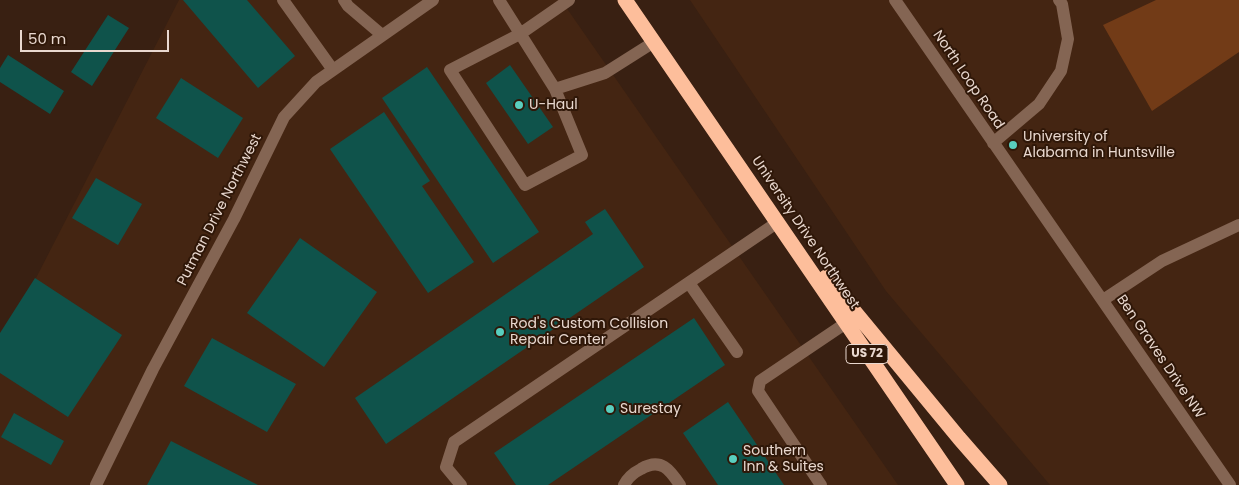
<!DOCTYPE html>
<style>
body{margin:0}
#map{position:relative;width:1239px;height:485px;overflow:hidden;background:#392012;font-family:Poppins,sans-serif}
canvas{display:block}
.scale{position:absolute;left:20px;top:30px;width:149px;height:22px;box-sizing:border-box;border:2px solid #e9d8cf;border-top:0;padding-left:6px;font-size:15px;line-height:18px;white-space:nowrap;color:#e9d8cf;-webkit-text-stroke:4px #2f1708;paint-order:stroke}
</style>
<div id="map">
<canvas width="1239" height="485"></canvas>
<div class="scale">50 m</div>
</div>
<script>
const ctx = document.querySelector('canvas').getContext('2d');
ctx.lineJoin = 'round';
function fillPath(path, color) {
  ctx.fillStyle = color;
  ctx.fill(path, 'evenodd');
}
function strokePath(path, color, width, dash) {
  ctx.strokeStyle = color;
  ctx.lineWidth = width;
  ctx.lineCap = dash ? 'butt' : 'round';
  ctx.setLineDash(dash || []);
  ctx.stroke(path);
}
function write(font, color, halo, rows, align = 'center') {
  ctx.font = font + ' Poppins,sans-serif';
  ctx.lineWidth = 4;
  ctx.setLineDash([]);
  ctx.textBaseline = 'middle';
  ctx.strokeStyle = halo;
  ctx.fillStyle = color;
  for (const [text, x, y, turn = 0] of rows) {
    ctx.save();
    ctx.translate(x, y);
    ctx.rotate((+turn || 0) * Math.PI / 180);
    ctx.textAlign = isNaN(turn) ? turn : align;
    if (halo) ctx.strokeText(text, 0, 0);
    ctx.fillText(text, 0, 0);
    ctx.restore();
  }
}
fillPath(new Path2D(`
 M179,0H561L898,485H0V348Z
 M690,0H1239V485H1050L886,291Z`), '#442512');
fillPath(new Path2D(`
 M1156,0H1239V52L1152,111L1103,25Z`), '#723b17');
fillPath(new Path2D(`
 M183,0H247L295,56L258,88Z
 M108,15L129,28L92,86L71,72Z
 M8,55L64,91L50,114L0,82V68Z
 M510,65L553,127L528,144L486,83Z
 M427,67L539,232L493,263L382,98Z
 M181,78L243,118L218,158L156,118Z
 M384,112L430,181L422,186L474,262L428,293L330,149Z
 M96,178L142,204L118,245L72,218Z
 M605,209L644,267L386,444L355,398L593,234L585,222Z
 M300,238L377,292L324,367L247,313Z
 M35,278L122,335L68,417L0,373V333Z
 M694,318L725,365L548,485H516L494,453Z
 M212,338L296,384L267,432L184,386Z
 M728,402L784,485H718L683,433Z
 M14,413L64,441L51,465L1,437Z
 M171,441L258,485H147Z`), '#0f534b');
strokePath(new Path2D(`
 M283,0L333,70
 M344,0L348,6L382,35
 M499,0L555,89L605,73L654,42
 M895,0L1230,485
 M555,89L582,155L525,185L450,70L520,34L569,0
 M993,143L1039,104L1061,71L1068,39L1062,4L1059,0
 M689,283L737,352
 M1103,300L1162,261L1239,225
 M96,485L153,369L234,219L284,117L316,82L433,0
 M461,485L446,467L454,442L778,222
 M624,485C628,477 633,473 641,469C661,457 670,470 680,485
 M821,485L758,391L760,381L846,323`), '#846553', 12);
strokePath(new Path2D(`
 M625,0L957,485
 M826,277L959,438L1000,485`), '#fdbe9b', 15);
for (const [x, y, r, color] of [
 [519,105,5,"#59cebe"],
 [1013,145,5,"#59cebe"],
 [500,332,5,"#59cebe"],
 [610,409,5,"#59cebe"],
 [733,459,5,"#59cebe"]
]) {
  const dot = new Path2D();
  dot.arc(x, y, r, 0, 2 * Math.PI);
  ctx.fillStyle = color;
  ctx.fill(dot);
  strokePath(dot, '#2f1708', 2);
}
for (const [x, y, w] of [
 [867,354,42]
]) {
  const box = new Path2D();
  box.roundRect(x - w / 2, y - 9.5, w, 19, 4);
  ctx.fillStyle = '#2f1708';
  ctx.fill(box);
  strokePath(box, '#e9d8cf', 1);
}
write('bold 12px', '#e9d8cf', null, [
 ["US 72",867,354]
]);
write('14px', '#e9d8cf', '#2f1708', [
 ["North Loop Road",968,80,56],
 ["Putman Drive Northwest",220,210,-63],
 ["University Drive Northwest",805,233,56],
 ["Ben Graves Drive NW",1160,357,56]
]);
write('14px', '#e9d8cf', '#2f1708', [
 ["U-Haul",529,105],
 ["University of",1023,137],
 ["Alabama in Huntsville",1023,153],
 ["Rod's Custom Collision",510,324],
 ["Repair Center",510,340],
 ["Surestay",620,409],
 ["Southern",743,451],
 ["Inn & Suites",743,467]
], 'left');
</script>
